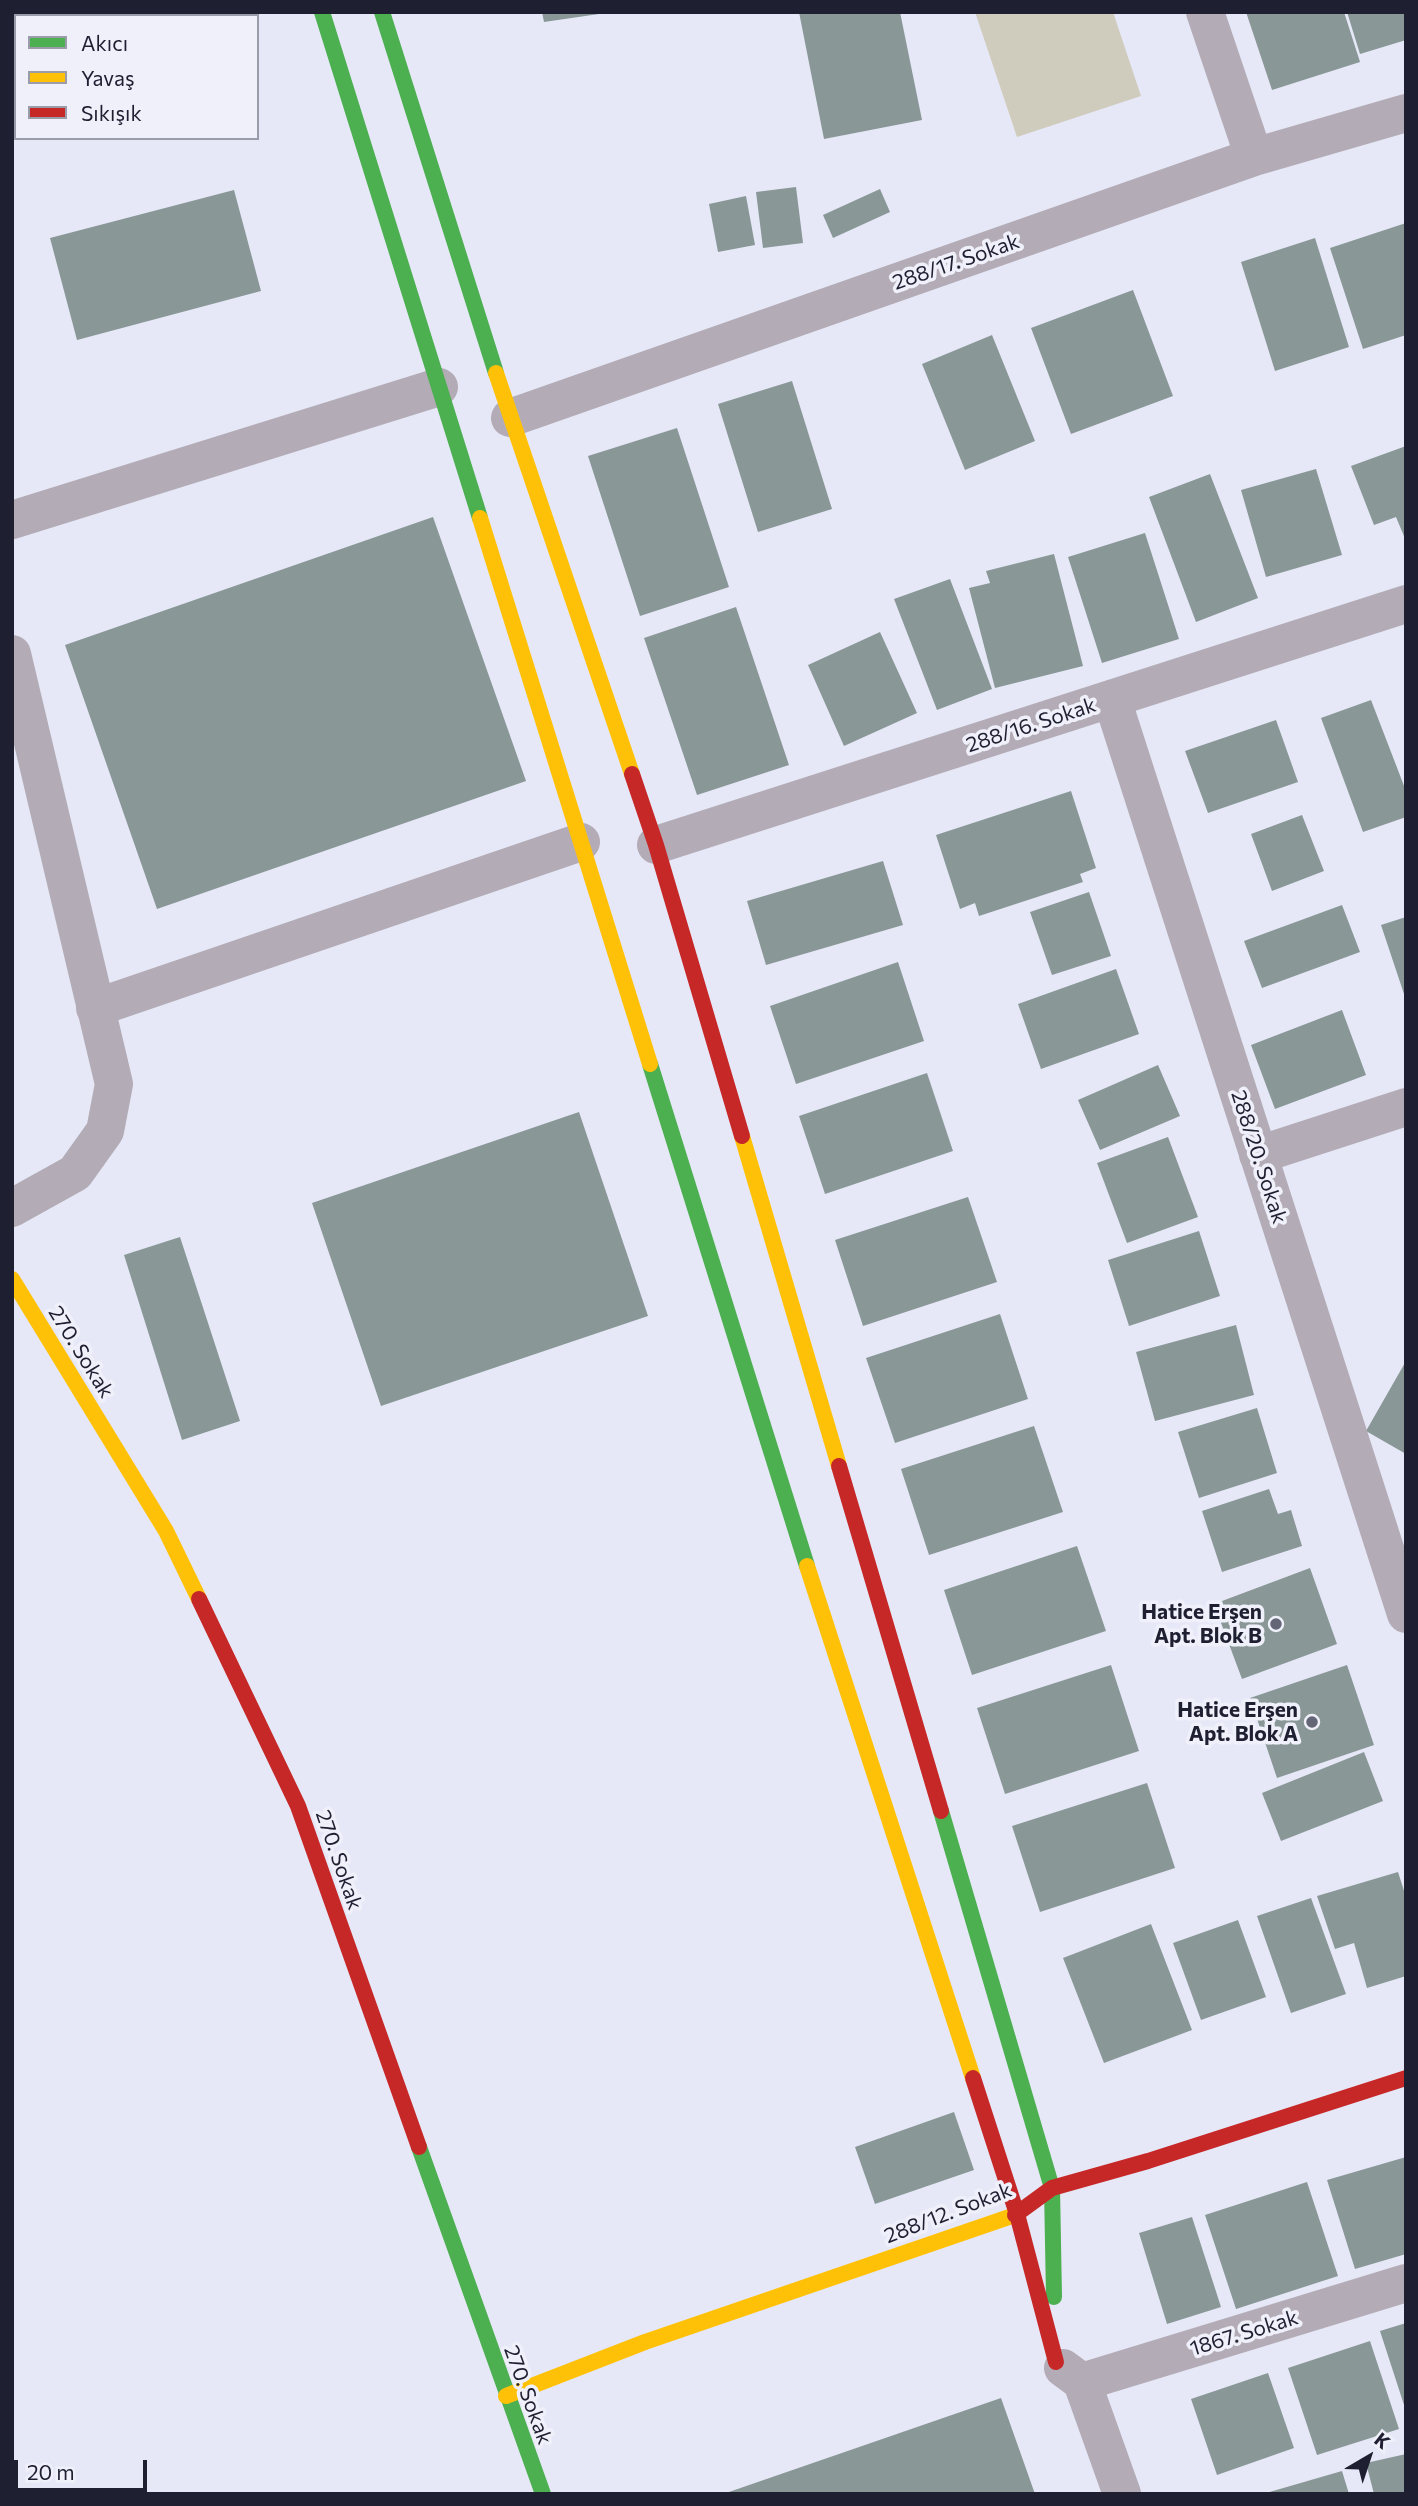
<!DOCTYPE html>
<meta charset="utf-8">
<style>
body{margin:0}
#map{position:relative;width:1418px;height:2506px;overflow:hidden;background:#e6e8f7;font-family:Commissioner,sans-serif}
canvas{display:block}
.frame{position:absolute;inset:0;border:14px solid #1e1f31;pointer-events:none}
.legend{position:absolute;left:14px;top:14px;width:245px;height:126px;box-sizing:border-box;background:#eff0fa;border:2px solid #9b9caa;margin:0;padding:9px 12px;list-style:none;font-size:21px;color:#1e1f31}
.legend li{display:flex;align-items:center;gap:14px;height:35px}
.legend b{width:35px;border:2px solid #9b9caa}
.north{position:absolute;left:1334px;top:2422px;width:70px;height:70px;-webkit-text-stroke:5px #eff0fa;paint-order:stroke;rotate:39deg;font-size:19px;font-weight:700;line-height:28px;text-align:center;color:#1e1f31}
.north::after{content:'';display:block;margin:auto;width:24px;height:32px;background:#1e1f31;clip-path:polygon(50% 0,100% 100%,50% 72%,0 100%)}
.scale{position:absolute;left:14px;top:2460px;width:133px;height:32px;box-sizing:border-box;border:4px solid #1e1f31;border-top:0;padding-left:9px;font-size:21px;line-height:24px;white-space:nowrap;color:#1e1f31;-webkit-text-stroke:5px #eff0fa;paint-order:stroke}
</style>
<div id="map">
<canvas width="1418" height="2506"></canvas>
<div class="frame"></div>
<ul class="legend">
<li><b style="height:9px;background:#4caf50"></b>Akıcı</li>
<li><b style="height:9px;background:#ffc107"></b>Yavaş</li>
<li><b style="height:9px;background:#c62828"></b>Sıkışık</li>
</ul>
<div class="north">K</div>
<div class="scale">20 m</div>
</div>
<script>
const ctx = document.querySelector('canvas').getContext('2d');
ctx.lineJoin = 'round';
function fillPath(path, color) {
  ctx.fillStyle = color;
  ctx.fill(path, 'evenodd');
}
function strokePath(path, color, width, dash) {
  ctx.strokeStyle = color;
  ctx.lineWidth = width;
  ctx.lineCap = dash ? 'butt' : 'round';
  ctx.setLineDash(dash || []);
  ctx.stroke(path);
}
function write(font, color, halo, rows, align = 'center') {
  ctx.font = font + ' Commissioner,sans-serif';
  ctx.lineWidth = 7;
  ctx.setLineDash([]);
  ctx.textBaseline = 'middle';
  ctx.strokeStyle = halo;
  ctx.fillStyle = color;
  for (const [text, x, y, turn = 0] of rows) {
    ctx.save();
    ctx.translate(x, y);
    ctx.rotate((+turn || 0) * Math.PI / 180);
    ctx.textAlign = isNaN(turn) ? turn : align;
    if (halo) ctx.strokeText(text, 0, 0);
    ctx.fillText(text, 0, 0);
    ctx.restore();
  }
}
fillPath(new Path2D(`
 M975,12H1113L1141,96L1017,137Z`), '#cfccbd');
fillPath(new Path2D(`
 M12,12H225L226,16H16V102L12,103Z
 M542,12H599V14L544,22Z
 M799,12H900L922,120L824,139Z
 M1246,12H1344L1360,62L1272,90Z
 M1347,12H1406V40L1360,54Z
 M796,187L803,243L763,248L756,192Z
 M880,189L890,212L833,238L823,215Z
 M234,190L261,291L77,340L50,238Z
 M746,196L755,245L718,252L709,204Z
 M1406,223V335L1363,349L1330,248Z
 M1315,238L1349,347L1275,371L1241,262Z
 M1133,290L1173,396L1071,434L1031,328Z
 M992,335L1035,441L965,470L922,364Z
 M792,381L832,509L758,532L718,404Z
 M677,428L729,587L640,616L588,456Z
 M1406,446V541L1396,517L1374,525L1351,466Z
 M1316,469L1342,555L1266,577L1241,490Z
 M1210,474L1258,598L1196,622L1149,497Z
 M433,517L526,781L157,909L65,645Z
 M1145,533L1179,639L1102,663L1068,557Z
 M1054,554L1083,666L995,688L969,588L990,583L986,571Z
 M950,579L992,689L937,710L894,599Z
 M736,607L789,765L697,795L644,638Z
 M880,632L917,713L844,746L808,665Z
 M1371,700L1406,791V817L1363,832L1321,718Z
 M1276,720L1298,782L1208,813L1185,751Z
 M1071,791L1096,868L1080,874L1083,882L979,916L975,903L960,909L936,835Z
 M1302,815L1324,871L1272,891L1251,834Z
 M883,861L903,925L766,965L747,901Z
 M1089,892L1111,956L1052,975L1030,912Z
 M1342,905L1360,952L1262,988L1244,941Z
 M1406,917V997H1405L1381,925Z
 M898,962L924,1041L796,1084L770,1006Z
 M1116,969L1139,1034L1041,1069L1018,1004Z
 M1342,1010L1366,1075L1275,1109L1251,1045Z
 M1158,1065L1180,1116L1100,1150L1078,1100Z
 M927,1073L953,1151L825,1194L799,1116Z
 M579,1112L648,1316L381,1406L312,1203Z
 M1168,1137L1198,1217L1127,1243L1097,1163Z
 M968,1197L997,1282L863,1326L835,1240Z
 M1199,1231L1220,1296L1129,1326L1108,1260Z
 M180,1237L240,1421L182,1440L124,1255Z
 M1000,1314L1028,1399L895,1443L866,1358Z
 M1236,1325L1254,1395L1155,1421L1136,1352Z
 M1406,1361V1454L1366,1431Z
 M1257,1408L1277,1473L1199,1498L1178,1432Z
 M1034,1426L1063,1512L929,1555L901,1469Z
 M1269,1489L1278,1514L1291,1510L1302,1546L1222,1572L1202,1511Z
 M1077,1546L1106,1631L972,1675L944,1590Z
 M1310,1568L1337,1644L1242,1679L1214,1604Z
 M1111,1665L1139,1751L1005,1794L977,1708Z
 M1347,1665L1374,1745L1277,1778L1250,1698Z
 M1364,1752L1383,1801L1281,1841L1262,1793Z
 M1147,1783L1175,1868L1040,1912L1012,1826Z
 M1398,1872L1406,1897V1976L1367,1988L1354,1943L1335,1949L1317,1896Z
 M1311,1898L1346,1994L1291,2013L1257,1916Z
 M1238,1920L1266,1997L1201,2020L1173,1943Z
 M1151,1924L1192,2030L1104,2063L1063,1958Z
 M954,2112L974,2170L875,2204L855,2147Z
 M1406,2157V2254L1355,2269L1327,2180Z
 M1307,2182L1338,2276L1236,2309L1205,2215Z
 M1192,2217L1221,2307L1167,2324L1139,2233Z
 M1406,2323V2408H1405L1380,2331Z
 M1370,2341L1399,2429L1317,2455L1288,2368Z
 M1268,2373L1294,2448L1217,2475L1191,2399Z
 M1001,2398L1035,2494H726V2493Z
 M1406,2454V2494H1374L1366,2463Z
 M1342,2471L1349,2494H1266V2493Z`), '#899797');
strokePath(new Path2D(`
 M1205,12L1254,157
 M510,418L1254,157L1406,113
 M12,520L439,387
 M12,654L114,1084L105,1131L75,1173L12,1208
 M1112,699L1406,1614
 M656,845L1406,604
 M95,1008L581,842
 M1258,1155L1406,1107
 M1063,2368L1082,2382L1122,2494
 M1082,2382L1406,2283`), '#b3acb6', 38);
strokePath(new Path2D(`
 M322,12L480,518
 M382,12L496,373
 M650,1064L807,1566
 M941,1811L1052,2188L1054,2297
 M419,2147L543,2494`), '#4caf50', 16);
strokePath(new Path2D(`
 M496,373L632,774
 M480,518L650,1064
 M742,1136L839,1466
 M12,1279L166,1531L199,1599
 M807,1566L973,2078
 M506,2396L645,2342L1015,2215`), '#ffc107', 16);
strokePath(new Path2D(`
 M632,774L656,845L742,1136
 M839,1466L941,1811
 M199,1599L298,1806L419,2147
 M973,2078L1017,2214L1056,2362
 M1015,2215L1052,2188L1148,2161L1406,2078`), '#c62828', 16);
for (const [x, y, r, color] of [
 [1276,1624,7,"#646576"],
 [1312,1722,7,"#646576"]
]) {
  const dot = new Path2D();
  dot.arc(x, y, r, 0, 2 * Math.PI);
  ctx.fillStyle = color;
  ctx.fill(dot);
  strokePath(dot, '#eff0fa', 2.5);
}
write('21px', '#1e1f31', '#eff0fa', [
 ["288/17. Sokak",956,262,-19],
 ["288/16. Sokak",1031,725,-18],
 ["288/20. Sokak",1259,1157,72],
 ["270. Sokak",81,1352,58],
 ["270. Sokak",339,1860,71],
 ["288/12. Sokak",948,2213,-21],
 ["1867. Sokak",1244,2333,-17],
 ["270. Sokak",528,2395,70]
]);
write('bold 21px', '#1e1f31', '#eff0fa', [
 ["Hatice Erşen",1262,1612],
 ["Apt. Blok B",1262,1636],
 ["Hatice Erşen",1298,1710],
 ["Apt. Blok A",1298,1734]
], 'right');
</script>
